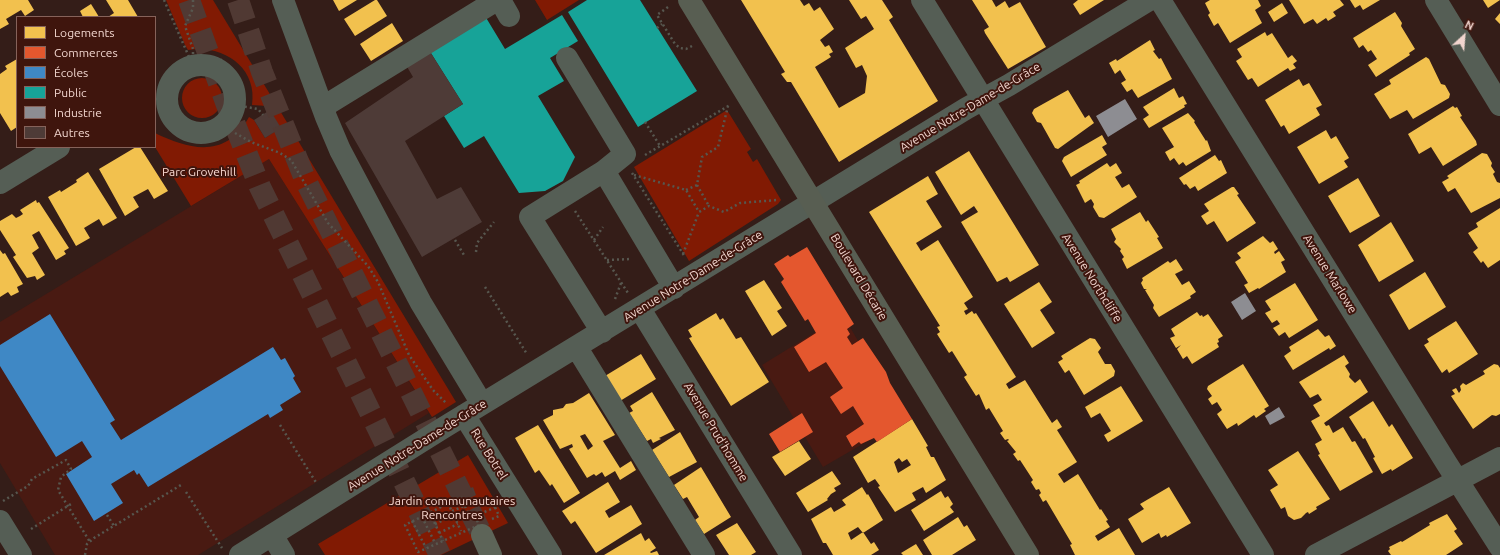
<!DOCTYPE html>
<meta charset="utf-8">
<style>
body{margin:0}
#map{position:relative;width:1500px;height:555px;overflow:hidden;background:#341d18;font-family:Ubuntu,sans-serif}
canvas{display:block}
.legend{position:absolute;left:16px;top:16px;width:140px;height:132px;box-sizing:border-box;background:#3f150d;border:1px solid #86625a;margin:0;padding:5px 7px;list-style:none;font-size:12px;color:#f1d5ce}
.legend li{display:flex;align-items:center;gap:8px;height:20px}
.legend b{width:20px;border:1px solid #86625a}
.north{position:absolute;left:1444px;top:16px;width:40px;height:40px;-webkit-text-stroke:3px #3f150d;paint-order:stroke;rotate:26deg;font-size:11px;font-weight:700;line-height:16px;text-align:center;color:#f1d5ce}
.north::after{content:'';display:block;margin:auto;width:14px;height:18px;background:#f1d5ce;clip-path:polygon(50% 0,100% 100%,50% 72%,0 100%)}
</style>
<div id="map">
<canvas width="1500" height="555"></canvas>
<ul class="legend">
<li><b style="height:11px;background:#f2c14e"></b>Logements</li>
<li><b style="height:11px;background:#e4572e"></b>Commerces</li>
<li><b style="height:11px;background:#3f88c5"></b>Écoles</li>
<li><b style="height:11px;background:#17a398"></b>Public</li>
<li><b style="height:11px;background:#8d8d92"></b>Industrie</li>
<li><b style="height:11px;background:#4e3b37"></b>Autres</li>
</ul>
<div class="north">N</div>
</div>
<script>
const ctx = document.querySelector('canvas').getContext('2d');
ctx.lineJoin = 'round';
function fillPath(path, color) {
  ctx.fillStyle = color;
  ctx.fill(path, 'evenodd');
}
function strokePath(path, color, width, dash) {
  ctx.strokeStyle = color;
  ctx.lineWidth = width;
  ctx.lineCap = dash ? 'butt' : 'round';
  ctx.setLineDash(dash || []);
  ctx.stroke(path);
}
function write(font, color, halo, rows, align = 'center') {
  ctx.font = font + ' Ubuntu,sans-serif';
  ctx.lineWidth = 4;
  ctx.setLineDash([]);
  ctx.textBaseline = 'middle';
  ctx.strokeStyle = halo;
  ctx.fillStyle = color;
  for (const [text, x, y, turn = 0] of rows) {
    ctx.save();
    ctx.translate(x, y);
    ctx.rotate((+turn || 0) * Math.PI / 180);
    ctx.textAlign = isNaN(turn) ? turn : align;
    if (halo) ctx.strokeText(text, 0, 0);
    ctx.fillText(text, 0, 0);
    ctx.restore();
  }
}
fillPath(new Path2D(`
 M269,159L429,413L198,555H55L0,463V322Z
 M843,315L904,420L823,467L762,365Z`), '#491a12');
fillPath(new Path2D(`
 M166,0H213L456,402L432,417L269,159L191,206L155,147V133C190,150 226,159 249,117L254,120L265,138L280,128L267,106L252,105C258,67 222,44 188,50L185,45Z
 M535,0H579L547,20Z
 M182 98a20 20 0 1 1 40 0a20 20 0 1 1-40 0Z
 M727,110L751,149L747,152L753,162L757,159L781,200L778,204L689,261L634,167Z
 M468,455L508,523L441,555H325L318,544Z`), '#811a03');
fillPath(new Path2D(`
 M0,0H28L34,10L25,16L21,10L6,19L9,24L0,29Z
 M106,0H128L138,17H108L114,13Z
 M333,0H357L339,11Z
 M375,0H377L387,16L355,36L344,19Z
 M741,0H800L804,6L809,3L814,11L820,7L834,29L820,40L825,47L829,45L833,52L829,54L831,57L815,67L839,108L865,93L867,76L862,65L856,68L845,48L874,29L866,16L861,19L849,0H882L893,17L889,20L938,101L839,162L791,82H787L781,74L785,72Z
 M972,0H992L996,7L1005,1L1009,8L1020,2L1046,47L1008,69L985,33L984,30L989,27Z
 M1078,0H1104L1080,15L1073,4Z
 M1210,0H1258L1261,6L1255,10L1262,23L1230,43L1218,23L1214,26L1208,15L1210,13L1205,3Z
 M1289,0H1340L1344,5L1333,12L1336,16L1328,21L1326,18L1317,24L1313,19L1304,24Z
 M1350,0H1380L1363,10L1360,5L1355,8Z
 M1483,0H1500L1488,8Z
 M1282,3L1288,13L1274,22L1268,12Z
 M91,4L96,12L99,17H83L80,11Z
 M1395,12L1402,23L1401,26L1415,49L1409,53L1410,55L1376,77L1368,65L1377,59L1371,50L1368,52L1363,45L1359,48L1353,38Z
 M1500,13V24L1495,19Z
 M392,23L403,41L371,61L360,44Z
 M1265,32L1267,36L1272,33L1288,58L1292,55L1297,61L1293,64L1296,68L1290,71L1288,68L1258,87L1252,78L1248,80L1236,61L1242,57L1237,49Z
 M1150,40L1155,50L1153,51L1159,59L1161,58L1172,79L1138,98L1132,89L1127,92L1121,83L1126,80L1120,70L1115,74L1109,63L1116,59L1117,61Z
 M1426,57L1429,59L1441,84L1445,85L1450,94L1449,98L1413,119L1407,110L1390,119L1374,94L1391,84L1389,80Z
 M17,59V127L11,131L0,113V74L7,69L5,66Z
 M1299,79L1303,86L1309,83L1322,105L1316,108L1320,115L1289,134L1284,125L1281,127L1265,100Z
 M1174,88L1179,98L1183,96L1187,104L1184,105L1185,107L1149,128L1143,119L1149,115L1143,107Z
 M1068,90L1085,118L1089,115L1094,123L1058,149L1055,148L1041,123L1037,122L1032,113L1034,109Z
 M1453,106L1455,108L1457,107L1462,116L1460,117L1476,141L1477,145L1443,166L1431,147L1419,154L1408,134Z
 M1188,113L1195,121L1194,122L1206,141L1207,140L1211,151L1186,166L1183,162L1179,165L1174,158L1170,161L1165,152L1174,147L1162,128Z
 M1326,130L1331,139L1336,136L1349,158L1344,161L1348,167L1319,184L1297,147Z
 M1102,135L1107,144L1102,147L1107,155L1071,177L1062,161L1064,157Z
 M136,147H140L168,191L154,199L148,189L133,197L139,207L125,216L99,169Z
 M969,151L1039,265L1010,282L1007,277L997,282L961,222L978,212L974,206L961,215L935,172Z
 M1482,153L1487,154L1492,163L1491,166L1495,172L1493,174L1497,182L1500,183V198L1471,213L1455,188L1448,192L1442,182L1449,178L1447,176Z
 M1215,155L1219,161L1221,160L1227,173L1198,191L1195,186L1190,189L1186,184L1184,185L1179,178Z
 M1107,163L1110,167L1116,163L1122,173L1115,177L1122,188L1129,184L1137,197L1104,218L1099,217L1093,207L1094,204L1091,199L1085,203L1076,185L1080,183L1079,181Z
 M88,172L117,218L103,226L99,219L84,228L90,238L76,246L48,197L60,190L61,192L77,182L76,180Z
 M928,176L938,194L926,201L942,227L916,243L921,251L938,240L973,297L964,303L968,309L964,311L966,315L972,311L974,314L976,313L1016,377L1006,384L1009,389L1025,380L1052,423L1057,419L1062,427L1057,430L1077,462L1058,474L1064,483L1078,474L1100,510L1101,509L1108,520L1106,521L1110,527L1095,536L1098,541L1119,528L1135,555H1075L1070,545L1072,544L1046,500L1043,502L1039,495L1041,493L1039,489L1036,490L1031,482L1033,480L1020,460L1018,461L1013,454L1016,452L1007,441L1009,440L1008,439L1005,440L1000,433L1003,431L989,408L986,410L979,394L976,396L964,377L967,375L952,351L949,353L937,334L940,332L937,327L940,326L869,212Z
 M1358,178L1380,216L1350,233L1328,196Z
 M1232,187H1234L1239,194L1237,195L1256,223L1227,242L1214,221L1207,225L1201,216L1209,211L1204,204Z
 M36,200L37,203L39,202L69,248L64,251L66,254L56,260L39,231L32,235L39,248L32,253L45,275L37,280L35,276L27,278L13,257L16,255L0,230V221L12,214L16,218L20,216L23,214L20,210Z
 M1500,208V260L1488,268L1483,261L1481,263L1473,252L1478,248L1468,233L1478,227L1476,223Z
 M1140,212L1146,222L1148,220L1159,237L1157,238L1163,248L1127,269L1122,259L1124,257L1120,251L1121,249L1114,242L1116,239L1111,229Z
 M1391,222L1414,261L1379,282L1358,245Z
 M1263,236L1270,243L1273,241L1278,249L1274,252L1275,254L1279,251L1285,260L1281,262L1286,272L1259,289L1258,288L1249,293L1244,285L1248,283L1235,262L1241,258L1237,253Z
 M0,250L3,254L5,253L23,284L17,287L19,292L11,296L8,292L0,297Z
 M1176,259L1183,270L1175,274L1182,285L1189,281L1196,292L1190,296L1191,298L1159,317L1153,308L1154,305L1145,290L1147,289H1144L1141,283L1143,280L1142,278L1168,261L1170,263Z
 M1425,272L1446,307L1409,330L1389,295Z
 M764,280L782,308L777,311L787,326L772,336L745,291Z
 M1039,282L1052,302L1040,310L1055,333L1032,348L1004,304Z
 M1295,283L1318,320L1289,338L1285,332L1279,336L1273,328L1280,324L1277,320L1272,323L1265,313L1271,310L1265,301Z
 M1197,312L1200,316L1202,315L1203,317L1208,314L1223,336L1218,339L1219,342L1217,343L1219,347L1192,364L1187,356L1183,359L1177,349L1181,345L1176,348L1170,338L1175,336L1171,329Z
 M716,313L720,320L723,318L736,339L741,337L769,382L731,406L689,338L692,337L688,330Z
 M1456,321L1478,354L1449,373L1447,369L1442,373L1424,345L1429,342L1427,339Z
 M1318,329L1325,337L1329,335L1336,346L1330,350L1329,348L1293,370L1284,356L1291,351L1289,347Z
 M1090,338L1095,339L1101,348L1098,352L1105,364H1111L1115,371L1114,376L1084,395L1069,370L1065,373L1058,362L1063,359L1061,356Z
 M641,354L656,379L620,401L605,376Z
 M1344,355L1349,363L1345,366L1350,374L1349,377L1355,383L1360,379L1368,392L1324,423L1326,426L1329,425L1333,433L1343,427L1352,442L1355,441L1373,472L1340,491L1318,455L1320,454L1315,444L1322,440L1311,421L1320,416L1313,405L1322,400L1318,394L1310,398L1299,382Z
 M1243,364L1269,406L1264,409L1266,411L1256,418L1254,415L1238,426L1237,423L1227,429L1217,414L1222,410L1217,402L1212,405L1208,399L1212,396L1207,389L1208,386Z
 M1494,364L1498,365L1500,368V414L1496,416L1492,415L1473,429L1451,396L1455,394L1452,390L1456,388L1459,393L1461,390L1460,386L1463,383L1466,385L1485,374L1483,371Z
 M1121,386L1143,421L1108,442L1104,435L1111,431L1100,413L1091,418L1085,407Z
 M652,392L675,430L659,438L661,439L653,443L651,439L647,441L629,413L633,411L630,406Z
 M589,393L615,435L603,441L620,468L631,461L636,470L620,480L615,471L605,477L602,472L596,476L594,474L587,478L569,449L573,447L572,444L560,449L543,420L553,415V410L563,408L566,404L573,403ZM585,434L593,446L588,450L580,436Z
 M1373,401L1389,427L1392,424L1413,458L1392,471L1391,469L1382,474L1373,458L1375,457L1365,438L1363,439L1349,417Z
 M912,419L928,446L926,447L931,457H934L946,480L926,493L923,487L912,493L916,500L895,512L878,487L880,486L875,479L868,483L853,457ZM899,458L902,462L907,459L911,465L898,473L894,462Z
 M538,425L580,493L564,503L552,484L550,486L539,470L535,473L515,438Z
 M680,432L697,462L669,477L652,450Z
 M799,441L811,459L785,476L772,457Z
 M1298,451L1330,499L1316,507L1317,509L1309,514L1308,512L1306,513L1301,518L1294,520L1288,516L1285,507L1281,509L1270,490L1278,485L1268,470Z
 M701,467L731,517L704,534L695,520L699,517L687,497L683,499L674,485Z
 M832,471L841,484L834,488L836,491L831,494L827,499L828,500L808,512L796,493Z
 M608,482L620,502L605,511L609,518L631,505L642,524L596,553L575,521L571,524L562,511Z
 M862,487L867,495L868,494L883,520L863,533L858,527L848,533L851,540L863,532L871,544L874,542L879,550L871,555H833L826,543H823L811,519L831,507L834,512L846,505L842,500Z
 M1169,487L1191,523L1167,537L1166,535L1161,538L1159,533L1142,543L1128,519L1144,509L1140,504Z
 M941,491L945,498L948,496L953,504L950,507L954,512L924,531L911,510Z
 M1447,514L1457,529L1454,531L1463,544L1446,555H1391L1388,551L1390,549L1389,547L1401,541L1402,542L1430,525L1429,523Z
 M958,517L964,527L967,525L976,540L952,555H932L923,540Z
 M737,523L756,552L751,555H729L716,535Z
 M641,533L645,541L649,538L656,548L650,552L651,553L657,551L659,555H604Z
 M916,544L923,555H903L901,553Z`), '#f2c14e');
fillPath(new Path2D(`
 M807,247L854,324L847,329L850,334L847,337L852,345L863,338L886,372L890,383L912,419L877,442L874,438L861,444L859,442L852,447L846,436L864,424L853,406L841,414L830,397L843,388L826,362L809,372L794,347L816,333L808,319L805,321L781,282L784,279L774,264L788,255L790,257Z
 M802,413L813,432L780,452L769,434Z`), '#e4572e');
fillPath(new Path2D(`
 M50,314L115,420L110,423L121,440L273,347L281,360L285,358L295,376L293,378L301,392L280,405L283,410L270,418L268,414L148,487L139,473L137,475L134,470L111,484L123,503L94,521L66,474L92,457L82,441L56,457L0,366V345Z`), '#3f88c5');
fillPath(new Path2D(`
 M587,0H640L697,91L638,127L568,12Z
 M562,15L578,41L550,58L564,81L538,96L575,157L563,181L545,191L519,193L484,136L464,148L444,116L463,104L429,50L485,16L505,49Z`), '#17a398');
fillPath(new Path2D(`
 M1125,99L1137,119L1108,137L1096,116Z
 M1245,293L1256,311L1242,320L1231,302Z
 M1279,407L1285,417L1270,425L1265,416Z`), '#8d8d92');
fillPath(new Path2D(`
 M429,50L463,104L405,141L437,199L461,187L482,222L422,257L345,123L413,77L406,65Z
 M270,110L281,128L265,138L254,120Z
 M473,487L476,495L468,499L464,491Z`), '#4e3b37');
strokePath(new Path2D(`
 M189,0L227,105L260,187L440,555
 M238,0L262,72L305,179L482,535`), '#503933', 22, [22, 11]);
strokePath(new Path2D(`
 M164,0L193,66
 M193,0V8L185,26L193,49V64
 M668,7L657,15L675,44L680,48L686,49L692,46
 M657,28L662,24
 M235,105L258,109L263,115
 M645,122L660,146
 M235,133L251,142L280,153L291,160L328,223L368,266L378,282L409,355L433,390L446,403
 M645,155L730,105
 M632,173L685,257
 M634,175L686,190L699,212L709,206L724,212L740,203L777,200
 M697,185L709,206
 M686,190L697,185L702,157L718,147L728,106
 M575,211L628,293
 M455,240L464,255
 M594,240L603,227
 M476,252L477,243L494,222
 M683,254L699,212
 M607,260L632,259
 M485,287L527,354
 M615,299L621,283
 M280,425L317,484
 M186,492L222,548
 M461,497L468,513L475,516L479,525L418,552L405,525Z
 M3,501L28,486L32,479L66,460L71,469L61,477L58,490L90,542
 M448,503L461,531
 M452,511L464,506
 M430,513L443,541
 M480,514L496,507
 M107,515L114,526
 M422,517L435,543
 M456,519L468,513L467,521
 M492,519L499,516L495,507
 M412,521L426,548
 M435,524L454,515
 M31,529L71,504
 M439,533L458,524
 M85,555L87,544L94,538L181,485`), '#57574f', 2.5, [2, 3]);
strokePath(new Path2D(`
 M283,0L326,117L340,150L421,303L482,404
 M500,0L509,16
 M922,0L1263,555
 M1160,0L1447,464L1500,547
 M1436,0L1500,105
 M567,58L625,154L604,171L530,217L602,332
 M167 99a34 34 0 1 1 68 0a34 34 0 1 1-68 0Z
 M323,107L497,0
 M604,171L674,288
 M0,183L59,147
 M640,309L791,555
 M577,348L704,555
 M464,415L551,555
 M0,521L21,555
 M272,535L284,555
 M240,555L443,428L967,108L1009,85L1149,0
 M1316,555L1500,458`), '#555e55', 22);
strokePath(new Path2D(`
 M689,0L1028,555`), '#585e52', 22);
strokePath(new Path2D(`
 M482,535L491,555`), '#5d6458', 22);
write('12px', '#f1d5ce', '#3f150d', [
 ["Avenue Notre-Dame-de-Grâce",970,107,-31],
 ["Avenue Marlowe",1330,274,58],
 ["Avenue Notre-Dame-de-Grâce",693,276,-32],
 ["Boulevard Décarie",859,277,59],
 ["Avenue Northcliffe",1092,278,58],
 ["Avenue Prud'homme",716,432,59],
 ["Avenue Notre-Dame-de-Grâce",417,445,-32],
 ["Rue Botrel",489,454,58]
]);
write('12px', '#fadad2', '#3f150d', [
 ["Parc Grovehill",199,172],
 ["Jardin communautaires",452,501],
 ["Rencontres",452,515]
]);
</script>
